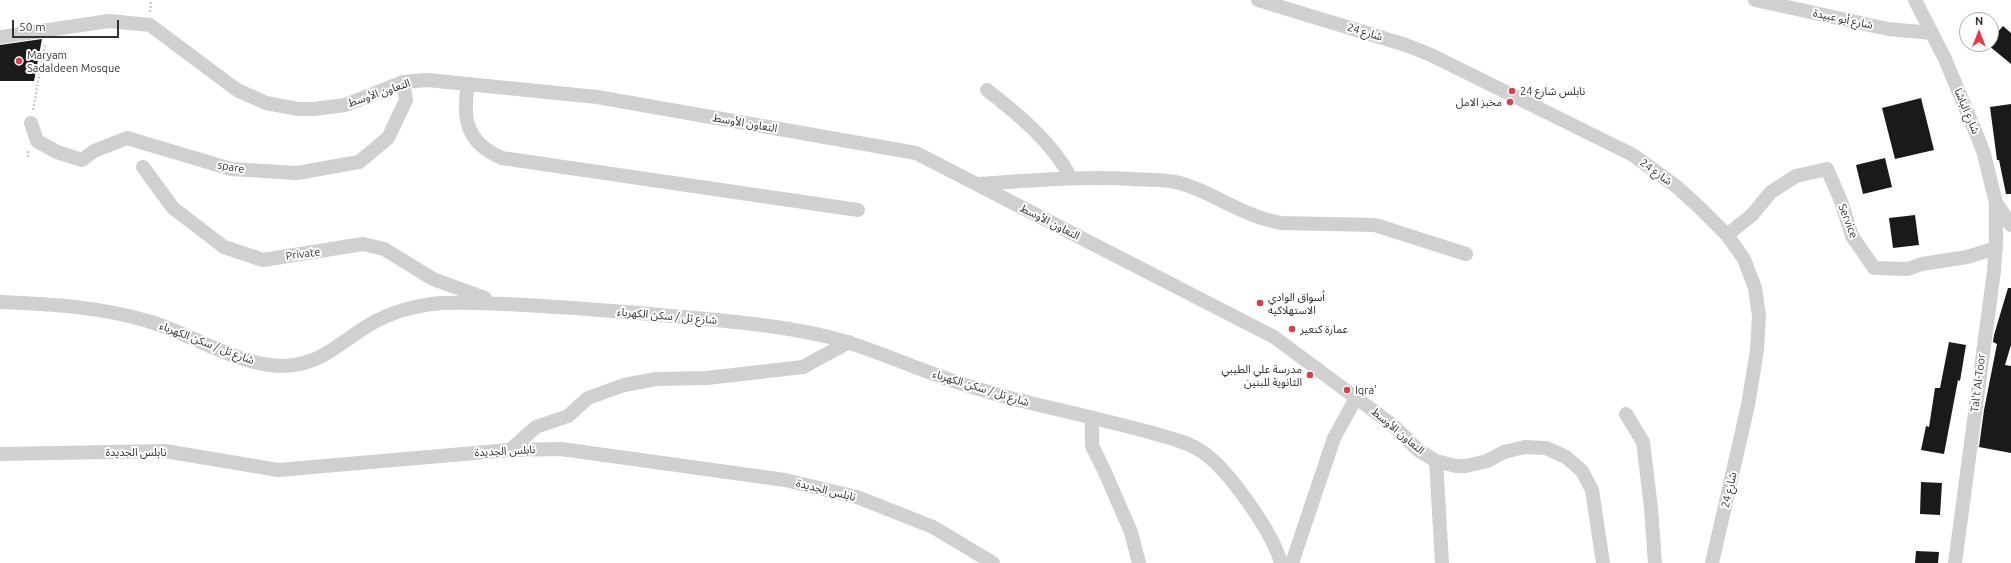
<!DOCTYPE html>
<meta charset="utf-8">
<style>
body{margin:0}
#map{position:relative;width:2011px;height:563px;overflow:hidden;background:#fff;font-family:Ubuntu,sans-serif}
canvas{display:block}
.north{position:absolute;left:1959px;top:12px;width:40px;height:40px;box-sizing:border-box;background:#fff;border:1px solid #adadad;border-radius:50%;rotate:0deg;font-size:11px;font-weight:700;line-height:16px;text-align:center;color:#333}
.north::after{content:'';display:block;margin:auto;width:14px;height:18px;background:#e63946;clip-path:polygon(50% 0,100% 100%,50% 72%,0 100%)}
.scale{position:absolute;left:12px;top:20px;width:107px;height:18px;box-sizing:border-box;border:2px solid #333;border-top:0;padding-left:5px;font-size:12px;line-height:14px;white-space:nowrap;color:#333;-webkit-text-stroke:3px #fff;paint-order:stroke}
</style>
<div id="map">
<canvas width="2011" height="563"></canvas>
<div class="north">N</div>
<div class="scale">50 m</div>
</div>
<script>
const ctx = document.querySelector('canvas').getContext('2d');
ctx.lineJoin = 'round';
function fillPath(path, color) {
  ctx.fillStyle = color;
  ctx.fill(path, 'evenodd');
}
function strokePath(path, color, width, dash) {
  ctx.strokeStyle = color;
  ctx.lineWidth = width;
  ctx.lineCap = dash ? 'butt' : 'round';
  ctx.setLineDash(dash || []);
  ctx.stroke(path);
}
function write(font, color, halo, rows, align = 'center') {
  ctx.font = font + ' Ubuntu,"Noto Sans Arabic",sans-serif';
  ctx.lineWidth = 4;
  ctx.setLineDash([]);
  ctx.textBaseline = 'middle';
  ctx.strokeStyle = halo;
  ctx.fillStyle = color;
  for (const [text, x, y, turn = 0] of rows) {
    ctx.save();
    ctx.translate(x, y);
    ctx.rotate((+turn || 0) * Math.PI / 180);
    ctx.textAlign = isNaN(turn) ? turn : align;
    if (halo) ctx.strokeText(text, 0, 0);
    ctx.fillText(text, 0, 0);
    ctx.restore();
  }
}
fillPath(new Path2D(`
 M2003,26L2011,33V64L1988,45L1991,44V40Z
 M42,39L34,81H0V45Z
 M1921,98L1934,150L1895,159L1882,108Z
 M2011,104V194H2006L1999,160H1997L1990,107Z
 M1885,158L1892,187L1863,194L1856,165Z
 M1915,215L1919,245L1893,248L1889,218Z
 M2008,288H2011V345L2005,365L2011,366V453L1979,447L1984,410L1997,344L1993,342L1994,335Z
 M1949,342L1966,345L1960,381L1958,380L1944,454L1921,450L1926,426L1929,427L1935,388H1940Z
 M1921,482L1942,483L1940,515L1920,514Z
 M1916,551L1939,552L1938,563H1915Z`), '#1a1a1a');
strokePath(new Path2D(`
 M150,12L151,0
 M33,110L45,44
 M28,157V151`), '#cdcdcd', 2.5, [2, 2]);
strokePath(new Path2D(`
 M1258,0L1406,45L1431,55L1633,155L1677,187L1700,208L1727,235L1744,259L1755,288L1759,316L1757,350L1748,405L1712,563
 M1755,0L1888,29L1932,33
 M1915,0L1945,59L1978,138L1984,154L1996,203L2011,225
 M0,37L109,21L150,25L237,90L266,103L298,109H314L345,105L403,82L427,80L597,97L916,153L1274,337L1394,426L1418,450L1436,461L1456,466H1466L1487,461L1504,452L1525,447L1546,448L1566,457L1582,471L1592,490L1603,563
 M468,84C462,118 466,143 502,158L858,210
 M987,90C1019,115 1052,142 1071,178
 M31,123L37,141L57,152L82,160L94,151L127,138L231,169L297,173L359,162L388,138L406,100L403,82
 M143,167L173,208L224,247L263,260L363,244L384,249L433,279L485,298
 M976,184C1028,181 1079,176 1131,179C1147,180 1164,179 1180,183C1215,193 1244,217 1281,223L1375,225L1466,254
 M1727,235L1752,215L1771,192L1796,176L1827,169L1841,201L1852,236L1874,268L1908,269L1922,264L1967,257L1996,248
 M0,302C50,304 103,307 151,322C193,335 239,366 283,366C321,365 339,343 369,325C391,312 416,305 442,303C462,302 484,303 504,304C553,306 602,310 650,314C710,320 771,323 829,337C866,346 899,362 934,374C960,384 987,392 1014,399C1059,410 1104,420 1149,432C1166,437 1186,441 1201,451C1227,467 1273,533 1281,563
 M1626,414L1643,442L1651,508L1655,563
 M1092,418V446L1104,470L1131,532L1139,563
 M510,450L536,427L568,416L588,398L624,385L657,379L707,378L803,367L849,342
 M0,454L165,451L278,470L510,450L561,449L785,480L857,497L933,527L993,563
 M1436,461L1442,563
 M1292,563L1334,438L1356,398
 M1955,563L1994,271L1996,241V203`), '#d0d0d0', 14);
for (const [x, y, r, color] of [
 [19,61,4,"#e63946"],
 [1512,91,4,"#e63946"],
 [1510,102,4,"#e63946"],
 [1260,303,4,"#e63946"],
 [1292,329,4,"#e63946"],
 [1310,375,4,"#e63946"],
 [1347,390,4,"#e63946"]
]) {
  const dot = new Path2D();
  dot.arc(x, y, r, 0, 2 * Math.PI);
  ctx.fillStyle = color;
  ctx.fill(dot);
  strokePath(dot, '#fff', 1.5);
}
write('11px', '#333', '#fff', [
 ["شارع أبو عبيدة",1843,19,12],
 ["شارع 24",1365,32,17],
 ["التعاون الأوسط",379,93,-19],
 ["شارع الباشا",1967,111,67],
 ["التعاون الأوسط",745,123,10],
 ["spare",231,167,10],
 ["شارع 24",1656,172,36],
 ["Service",1848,221,69],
 ["التعاون الأوسط",1050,222,27],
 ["Private",303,254,-8],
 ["شارع تل / سكن الكهرباء",667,316,5],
 ["شارع تل / سكن الكهرباء",207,343,21],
 ["Tal't Al-Toor",1978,383,-83],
 ["شارع تل / سكن الكهرباء",981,388,17],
 ["التعاون الأوسط",1398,431,40],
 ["نابلس الجديدة",505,451,-3],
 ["نابلس الجديدة",136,452],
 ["نابلس الجديدة",826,490,14],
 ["شارع 24",1729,490,-77]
]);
write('11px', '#333', '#fff', [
 ["Maryam",27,55],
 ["Sadaldeen Mosque",27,68],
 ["نابلس شارع 24",1520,91],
 ["مخبز الامل",1502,102,"right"],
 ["أسواق الوادي",1268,297],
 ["الاستهلاكيه",1268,310],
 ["عمارة كنعير",1300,329],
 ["مدرسة علي الطيبي",1302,369,"right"],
 ["الثانوية للبنين",1302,382,"right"],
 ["Iqra'",1355,390]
], 'left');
</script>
